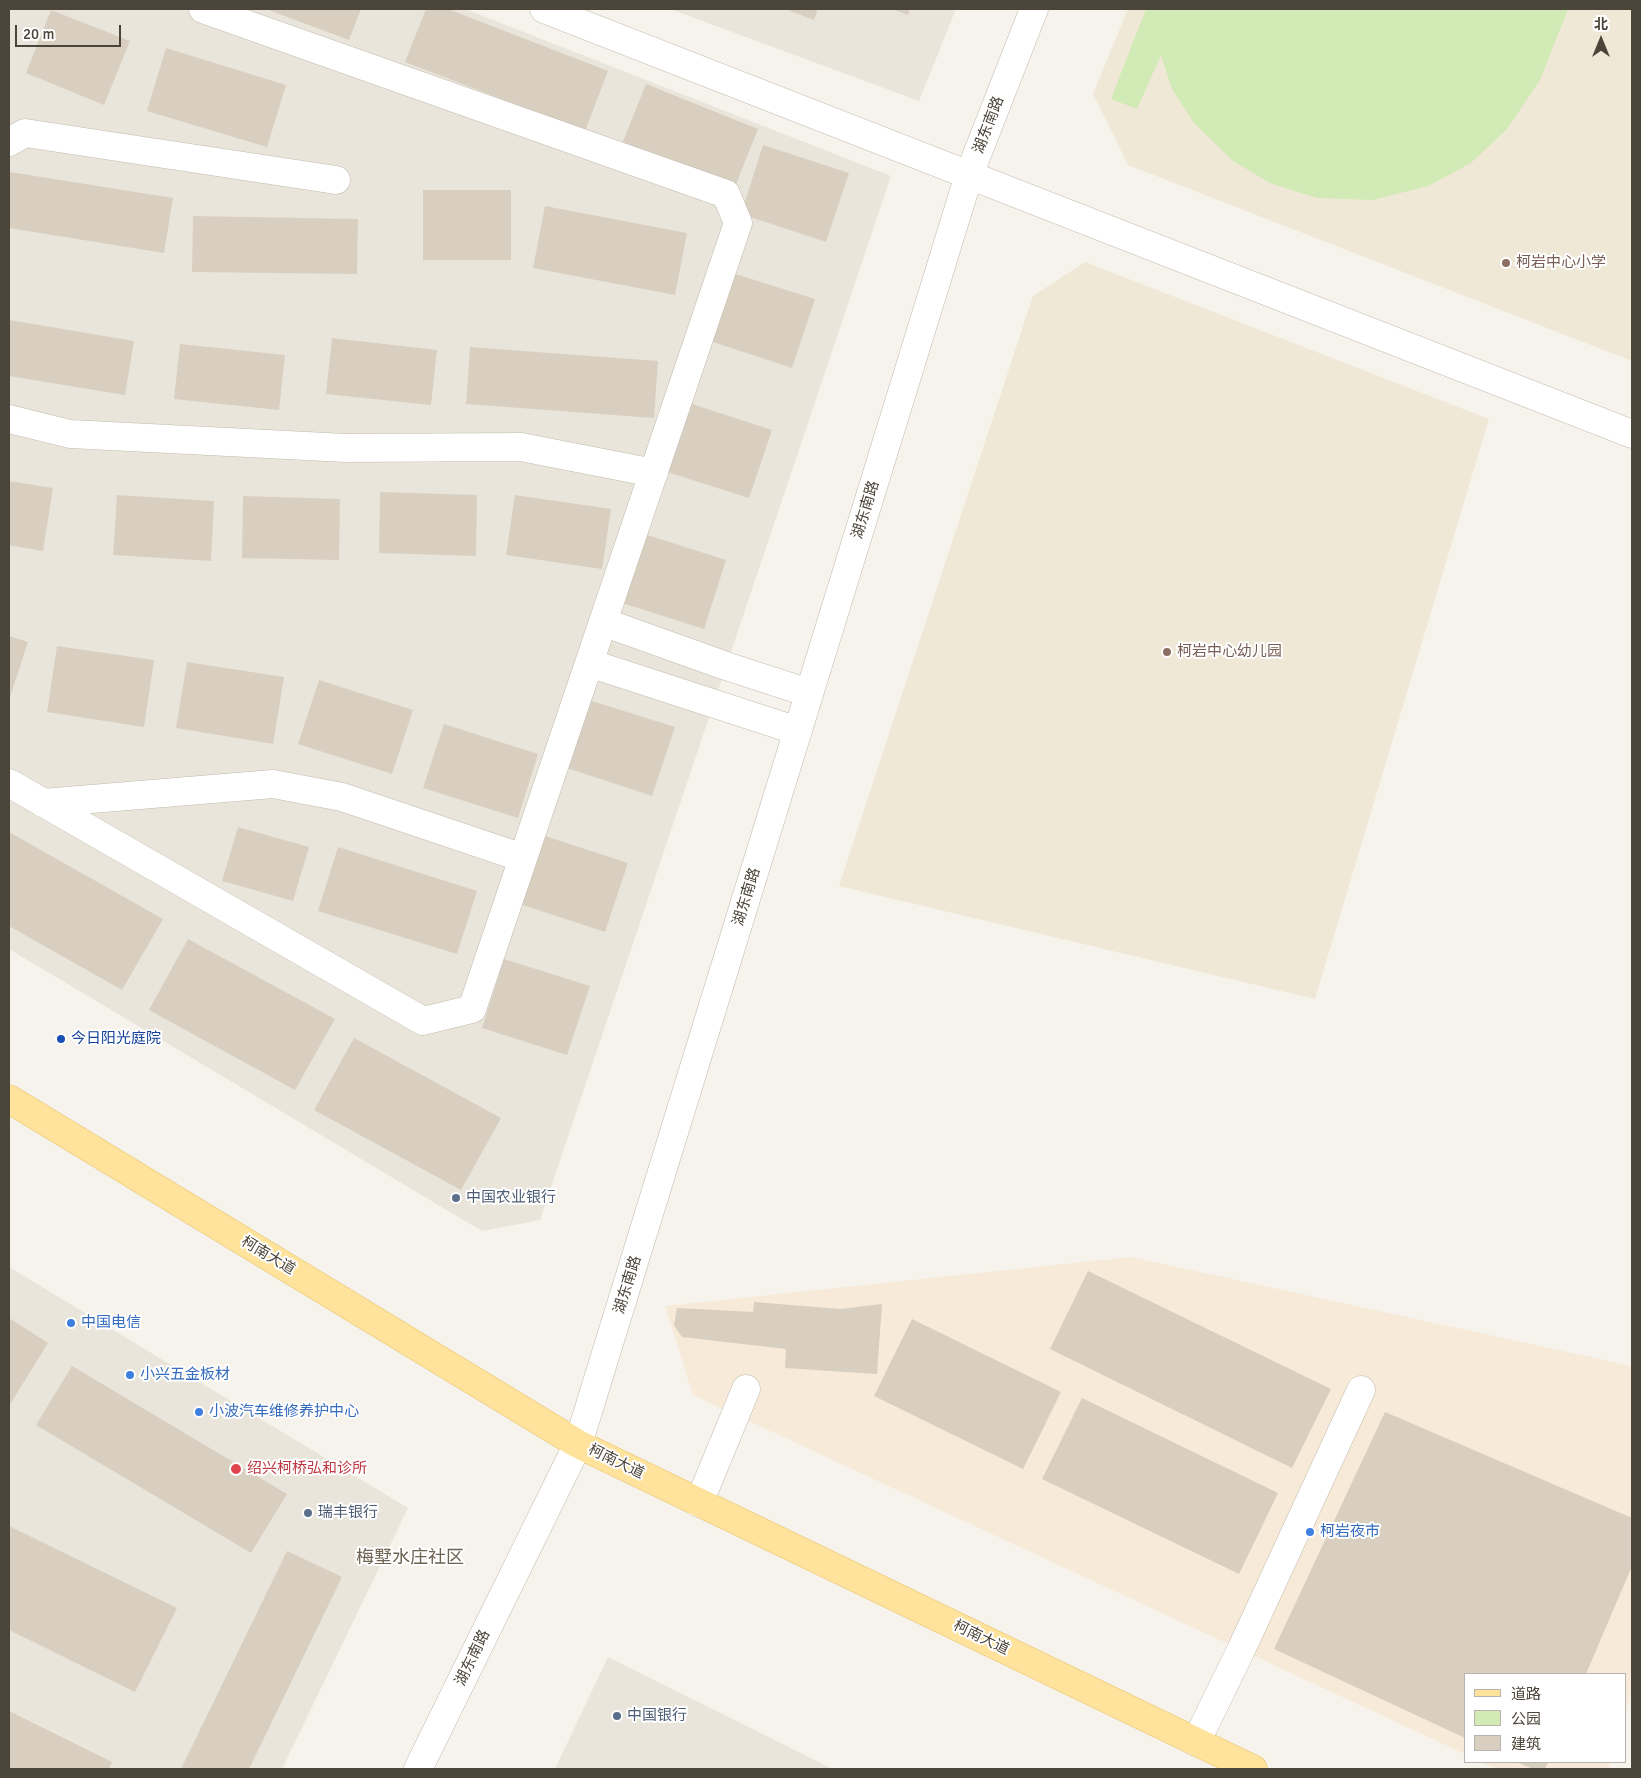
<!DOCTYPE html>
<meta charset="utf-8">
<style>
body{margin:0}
#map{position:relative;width:1641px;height:1778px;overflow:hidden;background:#f6f3ec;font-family:Signika,"Noto Sans SC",sans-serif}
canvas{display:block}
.frame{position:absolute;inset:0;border:10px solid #4b4439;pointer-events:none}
.legend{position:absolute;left:1464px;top:1673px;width:162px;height:90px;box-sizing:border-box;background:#fff;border:1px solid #b7b4b0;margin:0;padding:6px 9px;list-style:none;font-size:15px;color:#4b4439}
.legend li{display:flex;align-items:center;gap:10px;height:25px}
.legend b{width:25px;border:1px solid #b7b4b0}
.north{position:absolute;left:1576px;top:15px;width:50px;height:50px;-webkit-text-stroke:4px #fff;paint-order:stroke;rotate:0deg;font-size:14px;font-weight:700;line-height:20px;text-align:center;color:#4b4439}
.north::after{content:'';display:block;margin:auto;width:18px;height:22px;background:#4b4439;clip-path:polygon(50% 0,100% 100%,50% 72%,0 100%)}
.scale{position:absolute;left:15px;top:25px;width:106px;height:22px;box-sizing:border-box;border:2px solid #4b4439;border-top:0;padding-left:6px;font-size:15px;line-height:18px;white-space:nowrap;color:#4b4439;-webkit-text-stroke:4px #fff;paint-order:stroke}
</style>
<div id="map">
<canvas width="1641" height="1778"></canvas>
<div class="frame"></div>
<ul class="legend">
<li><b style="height:6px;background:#ffe39c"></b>道路</li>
<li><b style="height:14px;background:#d2eab5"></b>公园</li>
<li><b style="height:14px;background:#d8cfc1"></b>建筑</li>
</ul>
<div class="north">北</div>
<div class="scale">20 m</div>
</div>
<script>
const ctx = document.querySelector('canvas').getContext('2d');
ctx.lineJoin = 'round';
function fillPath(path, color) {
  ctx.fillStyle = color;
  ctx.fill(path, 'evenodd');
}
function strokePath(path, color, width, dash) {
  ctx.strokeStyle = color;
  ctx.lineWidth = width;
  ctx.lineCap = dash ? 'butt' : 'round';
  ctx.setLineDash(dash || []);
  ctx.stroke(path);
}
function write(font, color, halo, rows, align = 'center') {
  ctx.font = font + ' Signika,"Noto Sans SC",sans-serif';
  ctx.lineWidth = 4;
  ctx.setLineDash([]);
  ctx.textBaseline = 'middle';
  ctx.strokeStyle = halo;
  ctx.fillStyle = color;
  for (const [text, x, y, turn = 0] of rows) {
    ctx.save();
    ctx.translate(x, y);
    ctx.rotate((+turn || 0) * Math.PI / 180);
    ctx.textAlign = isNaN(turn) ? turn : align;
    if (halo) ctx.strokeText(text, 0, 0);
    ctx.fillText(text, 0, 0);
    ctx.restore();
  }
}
fillPath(new Path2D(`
 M9,9H465L891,176L540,1220L482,1231L9,949Z
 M670,9H956L919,101Z
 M9,1267L408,1508L282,1769H9Z
 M608,1657L833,1769H555Z`), '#eae5da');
fillPath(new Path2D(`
 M1131,1257L1632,1366V1690L1625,1716V1674H1465V1754L693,1395L665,1306Z
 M1481,1762H1611L1609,1769H1497Z`), '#f7ead8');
fillPath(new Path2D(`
 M1128,9H1632V361L1128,165L1093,94Z
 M1085,262L1489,419L1315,999L839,886L1033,296Z`), '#efe8d6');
fillPath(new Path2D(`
 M1146,9H1568L1540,80L1507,129L1471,163L1428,186L1373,200L1317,198L1270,183L1233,161L1194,123L1172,89L1161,55L1137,109L1111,99Z`), '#d2eab5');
fillPath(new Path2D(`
 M266,9H361L349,40Z
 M426,9H448L608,71L585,131L405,62Z
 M785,9H818L814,20Z
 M893,9H910L908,15Z
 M51,10L130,41L104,105L26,73Z
 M166,48L286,85L267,147L147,111Z
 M646,84L758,129L734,189L622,144Z
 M763,145L849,173L826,242L741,214Z
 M10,172L173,198L164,253L9,228Z
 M423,190H511V260H423Z
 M545,206L687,233L675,295L533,268Z
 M193,216L358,219L357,274L192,272Z
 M729,272L815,299L792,368L707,340Z
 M9,320L134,341L125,395L9,376Z
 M332,338L437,350L431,405L326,394Z
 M180,344L285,355L279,410L174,399Z
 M470,347L658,361L654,418L466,404Z
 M686,402L772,430L749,498L664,471Z
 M9,481L53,488L43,551L9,545Z
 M380,492L477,495L476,556L379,553Z
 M117,495L214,501L211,561L113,555Z
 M515,495L611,509L602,569L506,555Z
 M243,496L340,499L339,560L242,558Z
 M641,533L726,560L704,629L619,602Z
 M9,636L28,642L9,700Z
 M57,646L154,660L144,727L47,712Z
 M187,662L284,677L273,744L176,728Z
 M319,680L413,710L392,774L298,744Z
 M589,700L675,727L652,796L567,768Z
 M444,724L538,754L518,818L423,788Z
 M238,827L309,847L293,901L222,881Z
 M9,832L163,919L122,990L9,926Z
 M542,835L628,863L605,932L520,904Z
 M338,847L477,891L457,954L318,911Z
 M188,939L335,1019L295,1090L149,1010Z
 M504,959L590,986L567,1055L482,1028Z
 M354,1038L501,1118L461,1190L314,1110Z
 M1088,1271L1331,1389L1292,1468L1050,1349Z
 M754,1302L840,1309L882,1304L877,1374L785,1368L786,1349L682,1337L674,1325L677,1308L753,1312Z
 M9,1318L48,1343L9,1406Z
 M912,1319L1061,1392L1023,1469L874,1396Z
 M72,1366L287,1494L251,1553L36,1425Z
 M1082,1398L1278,1493L1239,1574L1042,1479Z
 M1385,1412L1632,1518V1566L1586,1674H1465V1738L1274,1649Z
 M9,1526L177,1608L135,1692L9,1630Z
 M287,1551L342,1577L249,1769H181Z
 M9,1711L112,1762L109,1769H9Z
 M1516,1762H1548L1545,1769H1533Z`), '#d8cfc1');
const minor = new Path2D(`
 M544,9L1632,434
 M9,142L25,133L336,180
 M9,419L70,434L346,448L521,447L654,473
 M603,622L726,666L809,693
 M589,663L798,731
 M9,783L423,1021L472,1009L738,223L726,194L203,9
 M43,803L273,784L342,797L523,858
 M699,1503L746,1389
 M1196,1742L1241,1650L1361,1390
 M418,1769L578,1444L969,175L1034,9`);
const major = new Path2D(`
 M9,1099L578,1444L1253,1769`);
strokePath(minor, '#c2bbae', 29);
strokePath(major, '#e6c16a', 29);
strokePath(minor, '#fff', 28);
strokePath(major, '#ffe39c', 28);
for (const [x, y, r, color] of [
 [1506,263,5,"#8d6e63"],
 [1167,652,5,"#8d6e63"],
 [61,1039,5,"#1a4fb4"],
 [456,1198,5,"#5c6f8a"],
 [71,1323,5,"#3f7fe0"],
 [130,1375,5,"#3f7fe0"],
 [199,1412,5,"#3f7fe0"],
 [236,1469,6,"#e0444e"],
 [308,1513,5,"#5c6f8a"],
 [1310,1532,5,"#3f7fe0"],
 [617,1716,5,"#5c6f8a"]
]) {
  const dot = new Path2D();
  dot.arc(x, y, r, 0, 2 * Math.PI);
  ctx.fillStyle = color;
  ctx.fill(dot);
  strokePath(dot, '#fff', 2);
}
write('15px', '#4b4439', '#fff', [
 ["湖东南路",989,125,-69],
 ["湖东南路",866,510,-73],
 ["湖东南路",747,897,-73],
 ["柯南大道",268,1256,31],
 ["湖东南路",628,1285,-73],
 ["柯南大道",616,1462,26],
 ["柯南大道",981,1638,26],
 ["湖东南路",473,1658,-64]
]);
write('15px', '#785e54', '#fff', [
 ["柯岩中心小学",1516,263],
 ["柯岩中心幼儿园",1177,652]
], 'left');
write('15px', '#164399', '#fff', [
 ["今日阳光庭院",71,1039]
], 'left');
write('15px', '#4e5e75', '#fff', [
 ["中国农业银行",466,1198],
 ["瑞丰银行",318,1513],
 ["中国银行",627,1716]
], 'left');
write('15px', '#366cbe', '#fff', [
 ["中国电信",81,1323],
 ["小兴五金板材",140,1375],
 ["小波汽车维修养护中心",209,1412],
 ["柯岩夜市",1320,1532]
], 'left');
write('15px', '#be3a42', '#fff', [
 ["绍兴柯桥弘和诊所",247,1469]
], 'left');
write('18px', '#6e6250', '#fff', [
 ["梅墅水庄社区",410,1558]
]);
</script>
